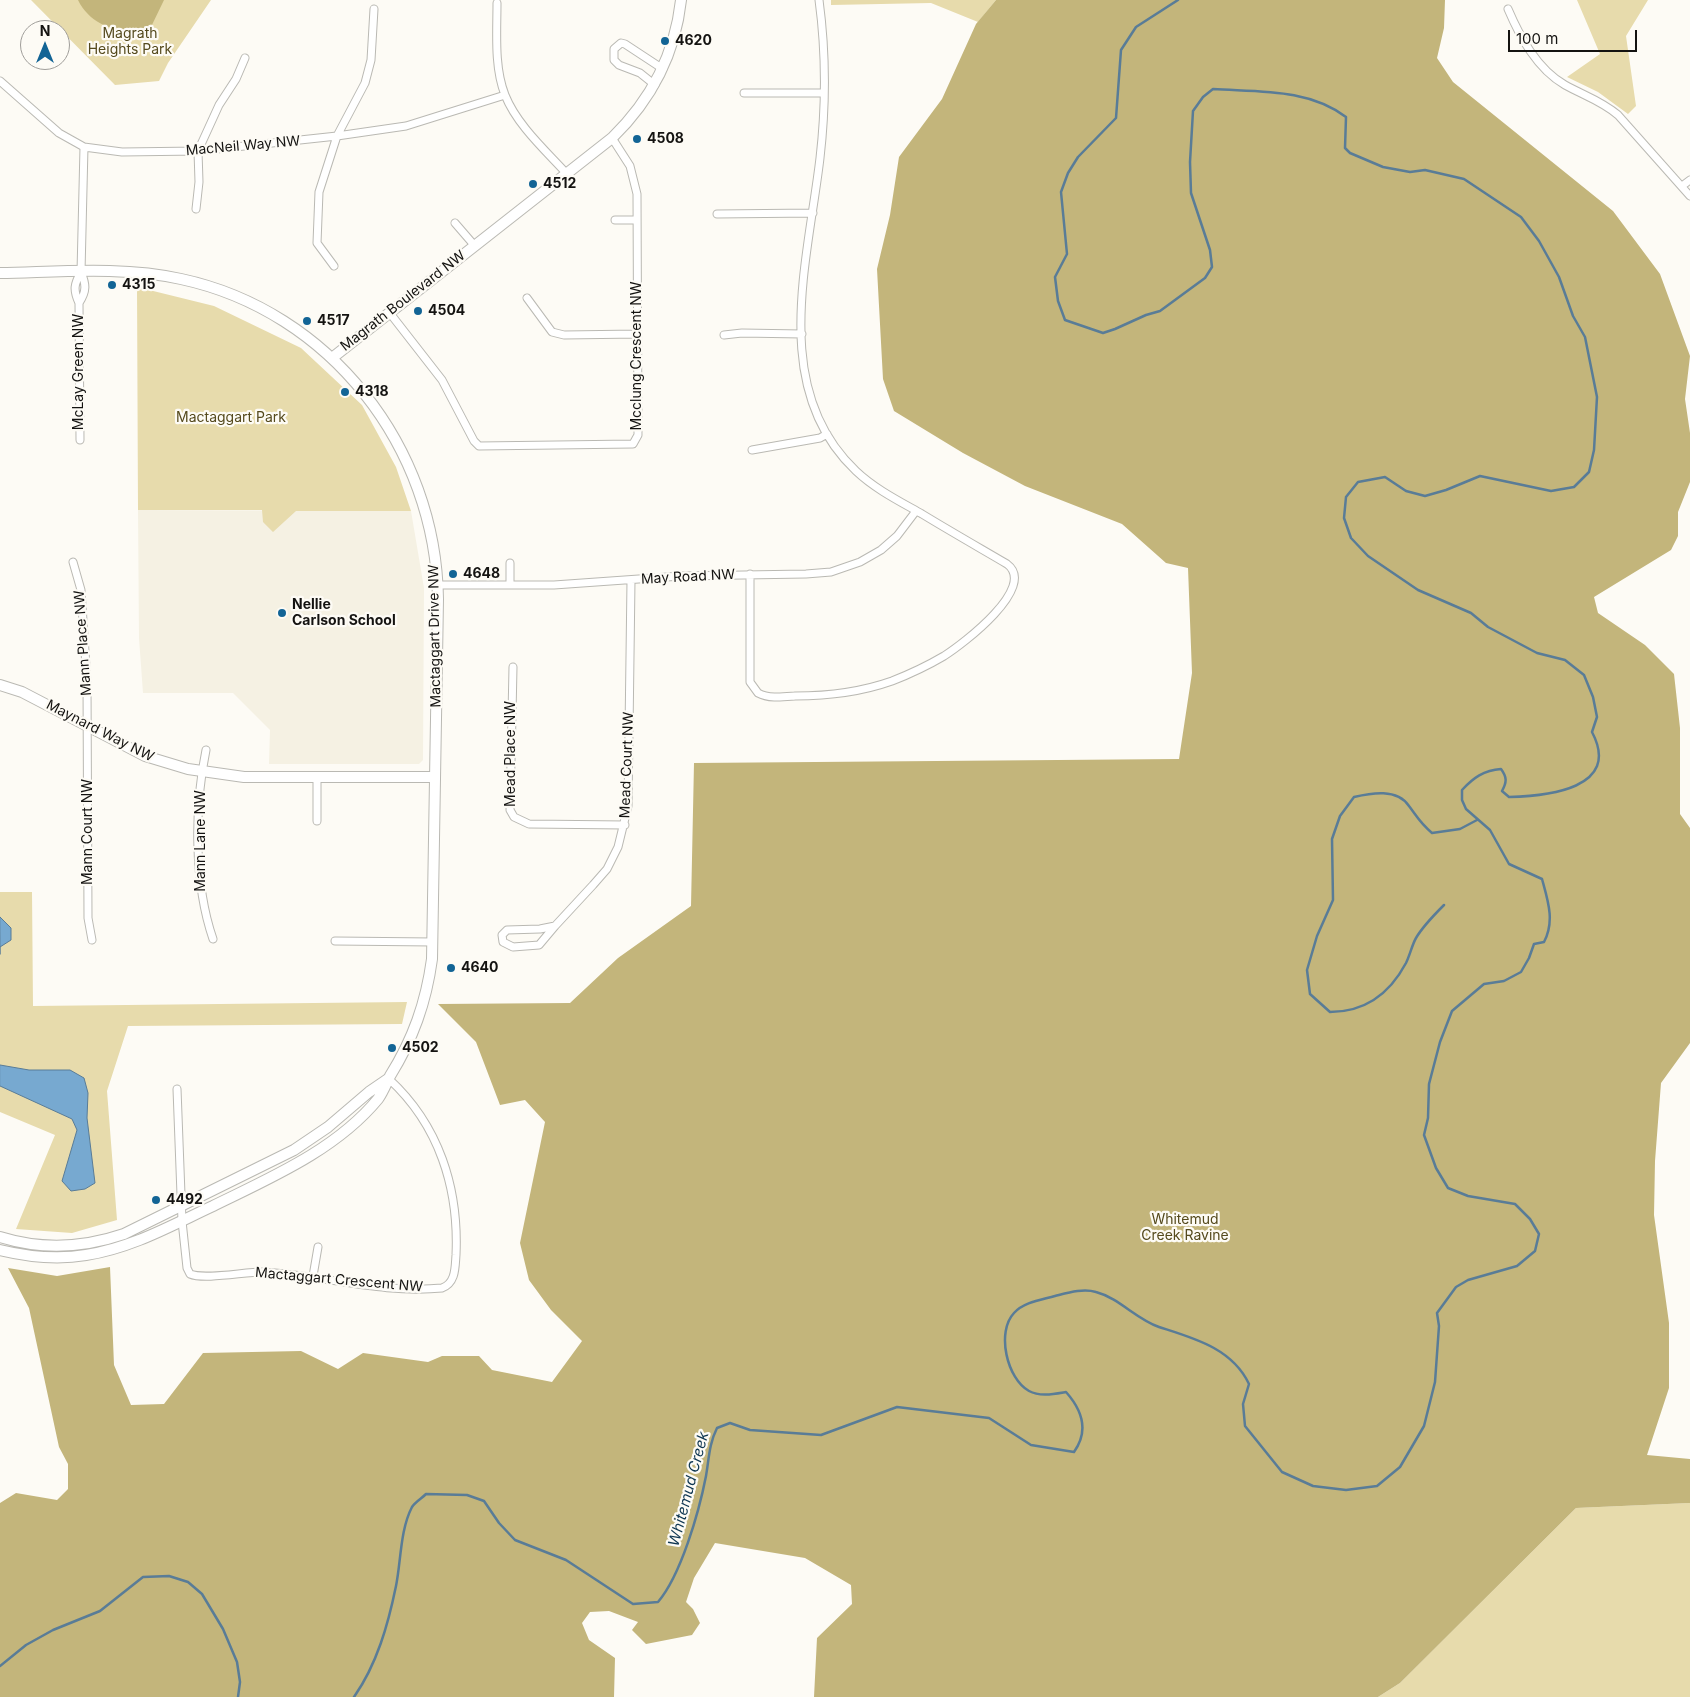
<!DOCTYPE html>
<style>
body{margin:0}
#map{position:relative;width:1690px;height:1697px;overflow:hidden;background:#fdfbf5;font-family:Inter,sans-serif}
canvas{display:block}
.north{position:absolute;left:20px;top:20px;width:50px;height:50px;box-sizing:border-box;background:#fdfbf5;border:1px solid #a09e9a;border-radius:50%;rotate:0deg;font-size:14px;font-weight:700;line-height:20px;text-align:center;color:#141311}
.north::after{content:'';display:block;margin:auto;width:18px;height:22px;background:#126495;clip-path:polygon(50% 0,100% 100%,50% 72%,0 100%)}
.scale{position:absolute;left:1508px;top:30px;width:129px;height:22px;box-sizing:border-box;border:2px solid #141311;border-top:0;padding-left:6px;font-size:15px;line-height:18px;white-space:nowrap;color:#141311;-webkit-text-stroke:4px #fdfbf5;paint-order:stroke}
</style>
<div id="map">
<canvas width="1690" height="1697"></canvas>
<div class="north">N</div>
<div class="scale">100 m</div>
</div>
<script>
const ctx = document.querySelector('canvas').getContext('2d');
ctx.lineJoin = 'round';
function fillPath(path, color) {
  ctx.fillStyle = color;
  ctx.fill(path, 'evenodd');
}
function strokePath(path, color, width, dash) {
  ctx.strokeStyle = color;
  ctx.lineWidth = width;
  ctx.lineCap = dash ? 'butt' : 'round';
  ctx.setLineDash(dash || []);
  ctx.stroke(path);
}
function write(font, color, halo, rows, align = 'center') {
  ctx.font = font + ' Inter,sans-serif';
  ctx.lineWidth = 4.5;
  ctx.setLineDash([]);
  ctx.textBaseline = 'middle';
  ctx.strokeStyle = halo;
  ctx.fillStyle = color;
  for (const [text, x, y, turn = 0] of rows) {
    ctx.save();
    ctx.translate(x, y);
    ctx.rotate((+turn || 0) * Math.PI / 180);
    ctx.textAlign = isNaN(turn) ? turn : align;
    if (halo) ctx.strokeText(text, 0, 0);
    ctx.fillText(text, 0, 0);
    ctx.restore();
  }
}
fillPath(new Path2D(`
 M138,510L411,511L424,588L423,760L419,764H269L270,730L233,693H143L139,638Z`), '#f5f1e3');
fillPath(new Path2D(`
 M31,0H211L168,63L159,81L115,85Z
 M831,0H996L978,22L931,3L831,5Z
 M1577,0H1648L1626,36L1636,106L1628,114L1598,92L1567,77L1600,54Z
 M137,287L214,306L301,348L362,405L396,467L411,511H296L273,532L263,522L262,510H138Z
 M0,892H32L33,1006L407,1002L402,1024L128,1026L107,1091L117,1220L72,1233L16,1229L55,1135L0,1112Z
 M1690,1503V1697H1378L1400,1683L1576,1508Z`), '#e7dbac');
fillPath(new Path2D(`
 M78,0H164L150,29C122,35 91,27 78,0Z
 M996,0H1445L1444,28L1437,58L1453,82L1613,211L1660,274L1690,356L1685,399L1690,433V482L1678,512V536L1671,550L1594,597L1598,613L1645,645L1674,674L1680,728V814L1690,828V1043L1661,1083L1655,1161L1654,1215L1669,1323V1388L1647,1455L1690,1459V1503L1576,1508L1400,1683L1378,1697H814L817,1638L852,1604L851,1585L805,1558L715,1543L694,1578L686,1602L693,1609L700,1623L692,1635L646,1644L632,1630L638,1622L609,1611L590,1612L582,1623L589,1640L615,1658L614,1697H0V1503L16,1493L57,1500L68,1489V1464L59,1447L29,1308L8,1268L57,1276L110,1267L114,1365L131,1405L164,1404L203,1353L301,1351L338,1369L363,1353L428,1362L442,1356H479L492,1370L552,1382L582,1341L551,1310L529,1280L520,1243L545,1122L525,1100L500,1105L476,1042L438,1004L570,1003L618,958L691,906L694,763L1179,759L1192,673L1188,568L1166,563L1122,524L1025,486L963,453L894,411L883,379L877,269L890,215L899,157L942,99L976,24Z`), '#c3b57b');
const water = new Path2D(`
 M0,917L11,928V940L0,947V954Z
 M0,1065L29,1070H70L84,1078L88,1093L87,1118L95,1183L85,1189L71,1191L62,1181L77,1130L72,1119L0,1086Z`);
fillPath(water, '#77a9d0');
strokePath(water, '#597c97', 1);
strokePath(new Path2D(`
 M1444,905C1434,915 1423,926 1416,938C1412,945 1410,955 1406,963C1390,993 1365,1012 1330,1012L1310,994L1307,970L1317,936L1333,900L1332,839L1340,816L1354,797C1371,793 1397,788 1409,806C1418,818 1420,823 1432,833L1460,829L1477,820
 M0,1666L26,1645L53,1630L100,1611L143,1577L169,1576L188,1582L202,1594L223,1629L237,1662L240,1682L238,1697
 M354,1697C377,1664 388,1625 396,1586C401,1562 400,1530 412,1507C415,1502 422,1498 426,1494L467,1495L484,1501L499,1523L515,1540L566,1560L633,1604L658,1602C681,1575 699,1512 706,1476C709,1459 709,1444 717,1428L730,1423L750,1430L821,1435L897,1407L989,1418L1031,1445L1074,1452C1089,1431 1082,1410 1066,1392C1054,1394 1040,1397 1029,1391C1007,1379 996,1332 1014,1313C1024,1302 1041,1300 1055,1296C1067,1293 1083,1288 1096,1292C1119,1298 1136,1319 1159,1327C1193,1338 1232,1348 1249,1384L1243,1404L1245,1426L1282,1472L1313,1486L1346,1490L1377,1486L1400,1467L1424,1426L1435,1382L1439,1326L1437,1313L1456,1287L1468,1280L1517,1266L1535,1251L1539,1234L1530,1219L1515,1204L1468,1196L1448,1188L1436,1168L1424,1135L1428,1118L1429,1084L1440,1042L1452,1011L1484,984L1504,981L1521,972L1529,958L1534,944L1544,942C1555,921 1548,901 1542,879L1509,864L1490,830L1466,809L1462,800V790C1473,778 1484,770 1501,769C1507,777 1507,782 1502,791L1509,797C1547,796 1622,789 1592,732L1597,717L1593,697L1584,675L1565,660L1537,653L1488,627L1471,613L1418,590L1368,556L1351,538L1344,518L1346,497L1358,482L1385,477L1406,491L1425,496L1446,490L1480,476L1551,491L1574,487L1589,472L1594,450L1597,397L1585,337L1573,316L1559,277L1539,241L1521,217L1464,179L1425,170L1410,172L1383,167L1350,153L1345,148L1346,117C1308,88 1257,92 1213,89L1203,97L1193,111L1190,162L1191,193L1210,250L1212,267L1205,278L1160,311L1146,315L1115,329L1103,333L1065,320L1058,301L1055,277L1067,254L1061,192L1068,173L1078,157L1116,118L1121,50L1136,27L1178,0`), '#597c97', 2.5);
const street = new Path2D(`
 M497,3C497,33 494,67 505,95C517,125 545,150 566,173
 M1508,9C1520,37 1537,69 1565,85C1583,95 1602,101 1618,115L1690,196
 M0,81L59,133L84,147L122,152L198,151L337,136L406,126L505,95
 M655,85L640,73L619,65L614,60V49L621,43L625,44L663,69
 M744,93H824
 M1682,186L1690,180
 M196,209L199,182L198,151L219,105L236,79L245,58
 M717,214L813,213
 M615,220H637
 M455,223L474,245
 M334,266L317,243L319,192L337,136L365,83L371,60L374,9
 M527,298L552,332L564,335L638,334
 M79,303C87,291 86,284 81,272L84,147
 M389,312L442,380L474,441L479,446L633,444L638,435L637,194L630,166L612,138
 M724,335L742,333L802,334
 M80,440L79,303C73,290 74,284 81,272
 M752,450L820,438L827,434
 M73,562L81,590L87,682L88,918L92,940
 M510,563V585
 M750,574V682L758,693C769,699 783,697 795,696C828,696 861,692 892,681C910,674 927,666 944,656C963,644 1038,587 1007,564C978,547 950,531 922,514C899,501 875,489 856,471C769,389 808,261 820,158C826,106 826,52 819,0
 M438,585H554L681,576L806,574L831,572L860,562L881,550L897,536L916,511
 M513,667L510,810L514,817L529,824L625,825
 M206,750C194,808 194,884 213,939
 M317,821V777
 M555,926L539,945L513,947L503,942L502,935L507,930L540,929L555,926L593,885L607,869L618,847L628,806L631,581
 M335,941L433,942
 M177,1089L182,1221L187,1268L190,1274C204,1280 244,1272 262,1272C322,1275 382,1294 442,1288C456,1283 455,1267 456,1255C459,1188 439,1125 389,1079
 M313,1276L318,1247`);
const secondary = new Path2D(`
 M0,273C59,272 123,266 181,279C330,311 436,447 438,599L432,959C426,1003 413,1039 390,1076C386,1084 383,1092 378,1099C336,1150 270,1178 213,1206C172,1225 132,1248 86,1255C57,1260 29,1257 0,1250
 M332,358L612,138C651,100 675,55 681,0
 M0,685L22,692L145,756L188,769L244,777H435
 M0,1237C42,1250 83,1248 124,1234L294,1150L328,1127L369,1092L388,1079`);
strokePath(street, '#bab9b3', 9);
strokePath(secondary, '#bab9b3', 12);
strokePath(street, '#fff', 7);
strokePath(secondary, '#fff', 10);
for (const [x, y, r, color] of [
 [665,41,5,"#126495"],
 [637,139,5,"#126495"],
 [533,184,5,"#126495"],
 [112,285,5,"#126495"],
 [418,311,5,"#126495"],
 [307,321,5,"#126495"],
 [345,392,5,"#126495"],
 [453,574,5,"#126495"],
 [282,613,5,"#126495"],
 [451,968,5,"#126495"],
 [392,1048,5,"#126495"],
 [156,1200,5,"#126495"]
]) {
  const dot = new Path2D();
  dot.arc(x, y, r, 0, 2 * Math.PI);
  ctx.fillStyle = color;
  ctx.fill(dot);
  strokePath(dot, '#fdfbf5', 2);
}
write('14px', '#554a1d', '#fdfbf5', [
 ["Magrath",130,34],
 ["Heights Park",130,50],
 ["Mactaggart Park",231,418],
 ["Whitemud",1185,1220],
 ["Creek Ravine",1185,1236]
]);
write('bold 14px', '#141311', '#fdfbf5', [
 ["4620",675,41],
 ["4508",647,139],
 ["4512",543,184],
 ["4315",122,285],
 ["4504",428,311],
 ["4517",317,321],
 ["4318",355,392],
 ["4648",463,574],
 ["Nellie",292,605],
 ["Carlson School",292,621],
 ["4640",461,968],
 ["4502",402,1048],
 ["4492",166,1200]
], 'left');
write('14px', '#141311', '#fdfbf5', [
 ["MacNeil Way NW",243,146,-5],
 ["Magrath Boulevard NW",403,301,-38],
 ["Mcclung Crescent NW",637,356,-90],
 ["McLay Green NW",79,372,-90],
 ["May Road NW",688,577,-3],
 ["Mactaggart Drive NW",435,636,-91],
 ["Mann Place NW",83,643,-94],
 ["Maynard Way NW",100,731,27],
 ["Mead Place NW",511,754,-90],
 ["Mead Court NW",627,765,-88],
 ["Mann Court NW",88,832,-90],
 ["Mann Lane NW",201,841,-90],
 ["Mactaggart Crescent NW",339,1280,5]
]);
write('italic 15px', '#0e3651', '#fdfbf5', [
 ["Whitemud Creek",689,1489,-75]
]);
</script>
